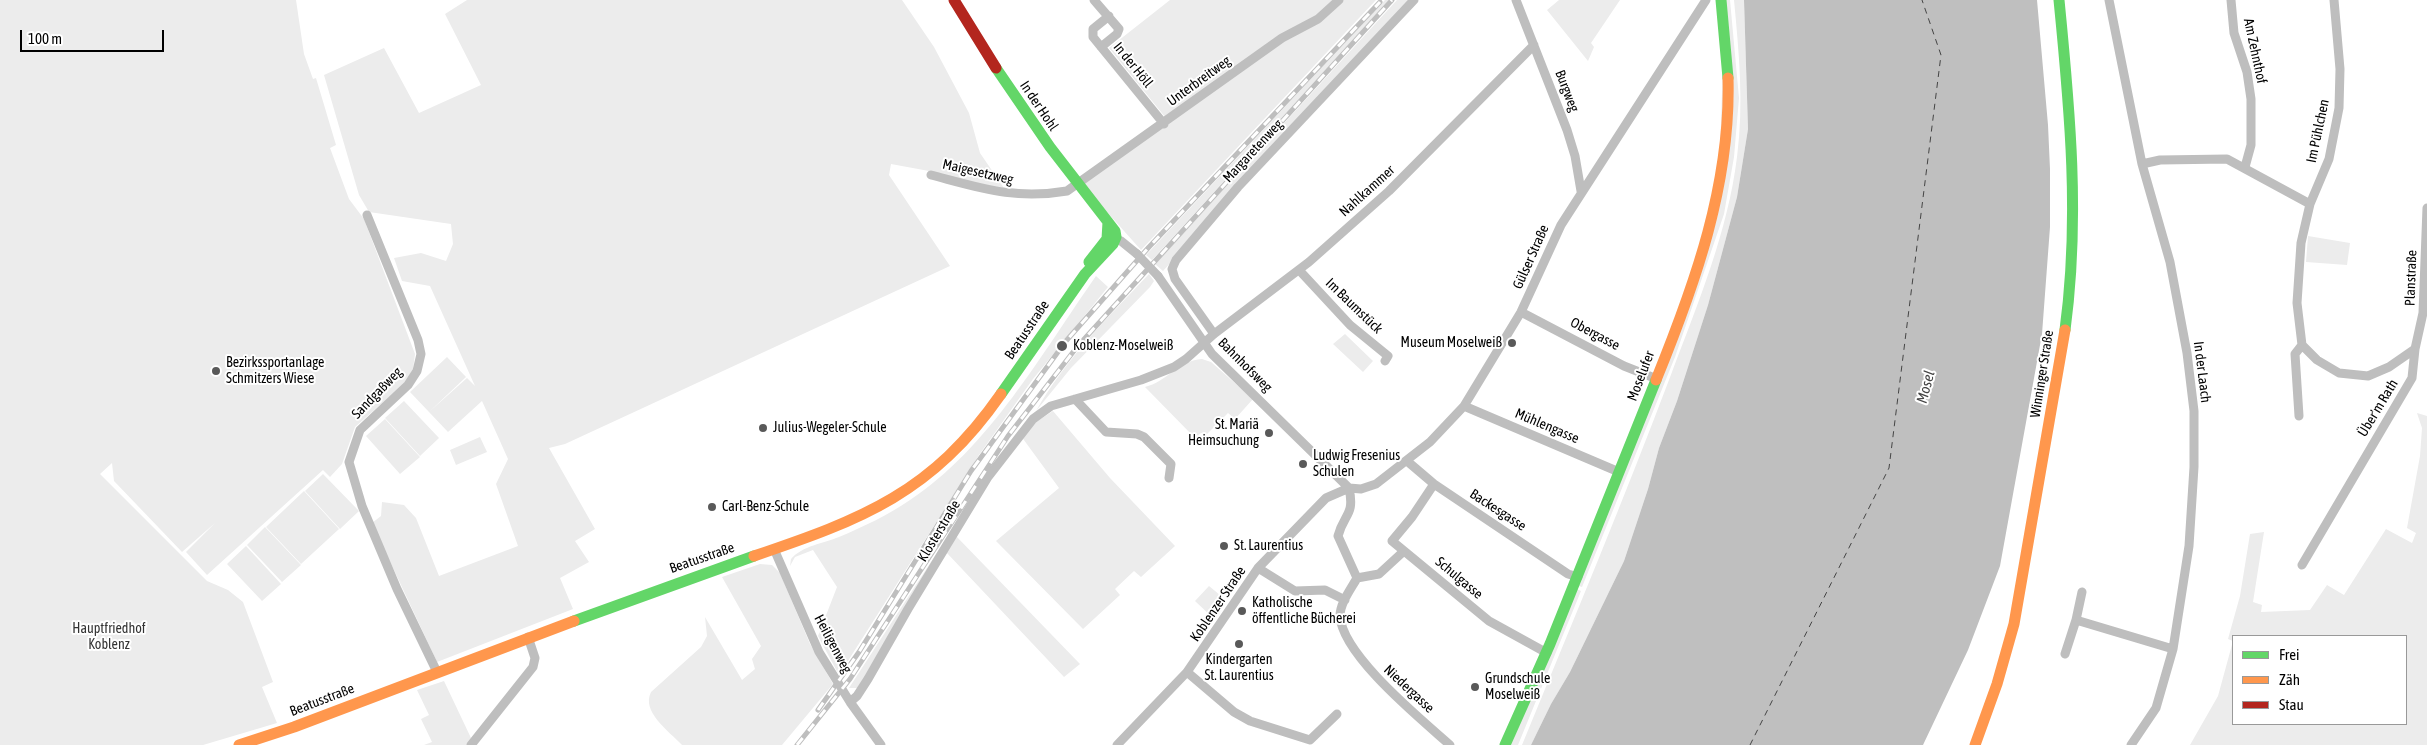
<!DOCTYPE html>
<meta charset="utf-8">
<style>
body{margin:0}
#map{position:relative;width:2427px;height:745px;overflow:hidden;background:#fff;font-family:"Asap Condensed",sans-serif}
canvas{display:block}
.legend{position:absolute;left:2232px;top:635px;width:175px;height:90px;box-sizing:border-box;background:#fff;border:1px solid #999;margin:0;padding:6px 9px;list-style:none;font-size:15px;color:#000}
.legend li{display:flex;align-items:center;gap:10px;height:25px}
.legend b{width:25px;border:1px solid #999}
.scale{position:absolute;left:20px;top:30px;width:144px;height:22px;box-sizing:border-box;border:2px solid #000;border-top:0;padding-left:6px;font-size:15px;line-height:18px;white-space:nowrap;color:#000;-webkit-text-stroke:4px #fff;paint-order:stroke}
</style>
<div id="map">
<canvas width="2427" height="745"></canvas>
<ul class="legend">
<li><b style="height:6px;background:#63d668"></b>Frei</li>
<li><b style="height:6px;background:#ff974d"></b>Zäh</li>
<li><b style="height:6px;background:#b3261e"></b>Stau</li>
</ul>
<div class="scale">100 m</div>
</div>
<script>
const ctx = document.querySelector('canvas').getContext('2d');
ctx.lineJoin = 'round';
function fillPath(path, color) {
  ctx.fillStyle = color;
  ctx.fill(path, 'evenodd');
}
function strokePath(path, color, width, dash) {
  ctx.strokeStyle = color;
  ctx.lineWidth = width;
  ctx.lineCap = dash ? 'butt' : 'round';
  ctx.setLineDash(dash || []);
  ctx.stroke(path);
}
function write(font, color, halo, rows, align = 'center') {
  ctx.font = font + ' "Asap Condensed",sans-serif';
  ctx.lineWidth = 4;
  ctx.setLineDash([]);
  ctx.textBaseline = 'middle';
  ctx.strokeStyle = halo;
  ctx.fillStyle = color;
  for (const [text, x, y, turn = 0] of rows) {
    ctx.save();
    ctx.translate(x, y);
    ctx.rotate((+turn || 0) * Math.PI / 180);
    ctx.textAlign = isNaN(turn) ? turn : align;
    if (halo) ctx.strokeText(text, 0, 0);
    ctx.fillText(text, 0, 0);
    ctx.restore();
  }
}
fillPath(new Path2D(`
 M0,0H296L304,54L313,79L316,78L336,145L330,148L349,199L364,219L415,354L413,369L404,384L355,427L342,464L330,477L323,470L207,575L186,552L215,523L182,552L114,481L112,463L100,474L207,581L228,590L243,602L273,682L262,687L277,723L203,745H0Z
 M467,0H902L934,47L969,113L980,153L1006,191L929,171L891,164L889,175L950,266L565,444L549,448L595,529L575,541L589,562L560,578L573,609L437,662L372,523L381,516L382,502L404,505L416,518L439,576L518,546L496,484L508,459L482,401L448,432L429,412L467,378L475,386L430,286L402,281L394,258L421,253L446,261L453,244L451,224L369,212L359,195L324,75L384,48L419,113L481,85L445,14Z
 M1170,0H1376L1141,250L1082,184L1170,123L1109,48Z
 M1385,0H1389L1152,260L1146,255Z
 M1397,0H1411L1163,271L1155,264Z
 M1559,0H1620L1591,43L1594,47L1588,61L1547,10Z
 M1725,0H1730L1739,98L1734,157L1724,214L1675,357L1582,587L1579,586L1718,215Z
 M1734,0H1744L1748,129L1737,197L1708,305L1677,401L1659,448L1648,489L1624,561L1570,672L1551,704L1531,745H1522C1573,621 1625,497 1672,372C1698,303 1728,231 1737,157C1744,104 1739,53 1734,0Z
 M2308,236L2350,243L2347,265L2306,262Z
 M1149,274L1154,281L1150,287L1071,368L1036,411C1065,360 1108,317 1149,274Z
 M1096,276L1108,287L1033,379L979,455L839,675L818,636L837,587L813,550L795,557L790,566L791,559C802,546 824,543 839,537C863,527 888,515 910,500C989,448 1042,353 1096,276Z
 M1345,334L1373,361L1363,372L1333,344Z
 M447,357L466,377L429,412L410,392Z
 M1202,359L1211,362L1253,399L1235,419L1228,413L1206,435L1201,433L1195,438L1145,387C1166,382 1180,360 1202,359Z
 M404,401L439,438L420,456L385,418Z
 M1053,411L1110,478L1175,546L1141,577L1134,571L1115,589L1120,595L1083,629L996,541L1059,488L1021,436L1033,424Z
 M2417,413L2427,416V745H2190L2218,696L2233,641L2228,639L2240,596L2250,534L2264,532L2253,602L2262,605L2261,612L2310,610L2327,585L2344,595L2386,529L2412,543L2416,533L2407,528L2420,456L2422,428ZM2233,636H2406V724H2233Z
 M385,419L420,457L400,474L366,436Z
 M480,437L487,452L456,465L450,450Z
 M323,474L359,511L340,529L305,491Z
 M304,491L339,529L301,564L266,527Z
 M265,527L301,565L282,582L247,545Z
 M951,531L860,688H849Z
 M956,536L1080,664L1064,677L946,552Z
 M246,546L281,584L262,601L227,564Z
 M760,564L772,565L780,573L810,644L833,684L782,745H682C669,731 641,712 651,692L701,647L707,636L705,617L742,680L755,669L752,659L761,646L722,577Z
 M1209,586L1226,600L1213,618L1195,601Z
 M1577,589L1581,591L1518,745H1511Z
 M444,681L471,738L467,745H424L432,742L421,719L429,715L417,690Z`), '#ececec');
fillPath(new Path2D(`
 M1744,0H2037L2048,125L2050,169V227L2042,334L2000,566L1968,650L1923,745H1531L1551,704L1570,672L1624,561L1648,489L1659,448L1677,401L1708,305L1737,197L1748,129Z`), '#bfbfbf');
strokePath(new Path2D(`
 M1750,745L1889,468L1941,55L1922,0`), '#444', 1, [6, 5]);
strokePath(new Path2D(`
 M1094,0L1119,29L1117,34L1101,47
 M1516,0L1567,130L1575,156L1581,191
 M2109,0L2142,164L2170,262L2187,353L2194,411V467L2189,546L2173,649L2156,708L2131,745
 M2231,0L2234,33L2247,72L2251,99V145L2245,167
 M2334,0L2340,69L2339,108L2329,159L2310,204L2301,243L2297,303L2302,345L2317,360L2339,373L2368,376L2389,367L2415,349
 M1109,16L1093,29V37L1164,124
 M2142,164L2160,160L2227,159L2310,204
 M931,175C981,188 1015,200 1067,191L1282,38L1318,19L1339,0
 M367,215L418,340L421,354L417,371L408,385L360,430L349,462L362,506L397,589L437,672
 M1110,237L1121,241L1137,254
 M1299,270L1350,325L1388,356L1385,361
 M1158,276L1212,354L1349,488
 M1521,312L1624,366L1657,379
 M1214,334L1175,279L1172,269L1176,260L1238,187L1414,0
 M1075,399L1106,432L1137,434L1144,437L1171,464L1169,478
 M1464,406L1619,472
 M2299,416L2295,354L2302,345
 M1407,461L1434,484L1568,574L1578,577
 M1434,484L1412,517L1392,541L1489,621L1547,653
 M1349,488C1355,516 1344,513 1338,536L1357,578L1379,574L1404,551
 M774,549L819,652L850,702L881,745
 M2302,565L2412,378L2415,349L2423,313L2427,208
 M1258,568L1295,591L1325,590L1345,600
 M1357,578C1351,589 1340,603 1340,616C1342,655 1421,719 1450,745
 M2082,592L2076,620L2173,649
 M2065,654L2076,620
 M1187,672L1234,712L1250,721L1310,740L1337,714
 M850,702L857,696L868,679L908,609L988,477L1033,419L1051,406L1141,380L1174,367L1186,359L1214,334L1309,262L1389,191L1534,45
 M471,745L533,667L535,658L528,637
 M1117,745L1187,672L1258,568L1326,498L1349,488L1361,489L1376,484L1430,442L1464,406L1521,312L1561,225L1706,0`), '#bebebe', 9);
strokePath(new Path2D(`
 M1721,0L1728,78
 M2059,0C2070,111 2080,219 2065,330
 M996,68L1050,147L1115,231L1116,237L1113,244L1085,274L1001,394
 M1089,262L1107,239L1108,222
 M574,621L754,556
 M1505,745L1550,644L1656,380`), '#63d668', 11);
strokePath(new Path2D(`
 M1656,380C1695,284 1731,184 1728,78
 M754,556C863,519 932,493 1001,394
 M239,745L294,727L574,621
 M1975,745L1997,684L2014,624L2065,330`), '#ff974d', 11);
strokePath(new Path2D(`
 M954,0L996,68`), '#b3261e', 11);
const rail = new Path2D(`
 M818,710L859,652L971,471L1066,341L1149,247L1380,2
 M797,745L850,679L1008,436L1077,347L1392,0`);
strokePath(rail, '#bebebe', 5);
strokePath(rail, '#fff', 3, [9]);
strokePath(new Path2D(`
 M1137,254L1158,276`), '#bebebe', 9);
for (const [x, y, r, color] of [
 [1512,343,5,"#595959"],
 [1062,346,6,"#595959"],
 [216,371,5,"#595959"],
 [763,428,5,"#595959"],
 [1269,433,5,"#595959"],
 [1303,464,5,"#595959"],
 [712,507,5,"#595959"],
 [1224,546,5,"#595959"],
 [1242,611,5,"#595959"],
 [1239,644,5,"#595959"],
 [1475,687,5,"#595959"]
]) {
  const dot = new Path2D();
  dot.arc(x, y, r, 0, 2 * Math.PI);
  ctx.fillStyle = color;
  ctx.fill(dot);
  strokePath(dot, '#fff', 2);
}
write('14px', '#000', '#fff', [
 ["Am Zehnthof",2255,51,78],
 ["In der Höll",1133,65,51],
 ["Unterbreitweg",1199,81,-36],
 ["Burgweg",1567,91,69],
 ["In der Hohl",1039,106,56],
 ["Im Pühlchen",2318,131,-78],
 ["Margaretenweg",1253,151,-47],
 ["Maigesetzweg",978,172,13],
 ["Nahlkammer",1367,191,-42],
 ["Gülser Straße",1531,257,-66],
 ["Planstraße",2411,278,-88],
 ["Im Baumstück",1354,306,44],
 ["Beatusstraße",1027,330,-56],
 ["Obergasse",1595,334,28],
 ["Bahnhofsweg",1245,365,45],
 ["In der Laach",2202,372,83],
 ["Winninger Straße",2042,374,-81],
 ["Moselufer",1641,376,-69],
 ["Sandgaßweg",377,393,-46],
 ["Über'm Rath",2378,408,-59],
 ["Mühlengasse",1547,426,23],
 ["Backesgasse",1498,510,33],
 ["Klosterstraße",939,531,-59],
 ["Beatusstraße",702,558,-19],
 ["Schulgasse",1459,578,40],
 ["Koblenzer Straße",1218,604,-56],
 ["Heiligenweg",833,644,62],
 ["Niedergasse",1409,689,43],
 ["Beatusstraße",322,700,-21]
]);
write('14px', '#000', '#fff', [
 ["Museum Moselweiß",1502,343,"right"],
 ["Koblenz-Moselweiß",1073,346],
 ["Bezirkssportanlage",226,363],
 ["Schmitzers Wiese",226,379],
 ["St. Mariä",1259,425,"right"],
 ["Heimsuchung",1259,441,"right"],
 ["Julius-Wegeler-Schule",773,428],
 ["Ludwig Fresenius",1313,456],
 ["Schulen",1313,472],
 ["Carl-Benz-Schule",722,507],
 ["St. Laurentius",1234,546],
 ["Katholische",1252,603],
 ["öffentliche Bücherei",1252,619],
 ["Kindergarten",1239,660,"center"],
 ["St. Laurentius",1239,676,"center"],
 ["Grundschule",1485,679],
 ["Moselweiß",1485,695]
], 'left');
write('14px', '#333', '#fff', [
 ["Hauptfriedhof",109,629],
 ["Koblenz",109,645]
]);
write('italic 15px', '#444', '#fff', [
 ["Mosel",1926,387,-75]
]);
</script>
